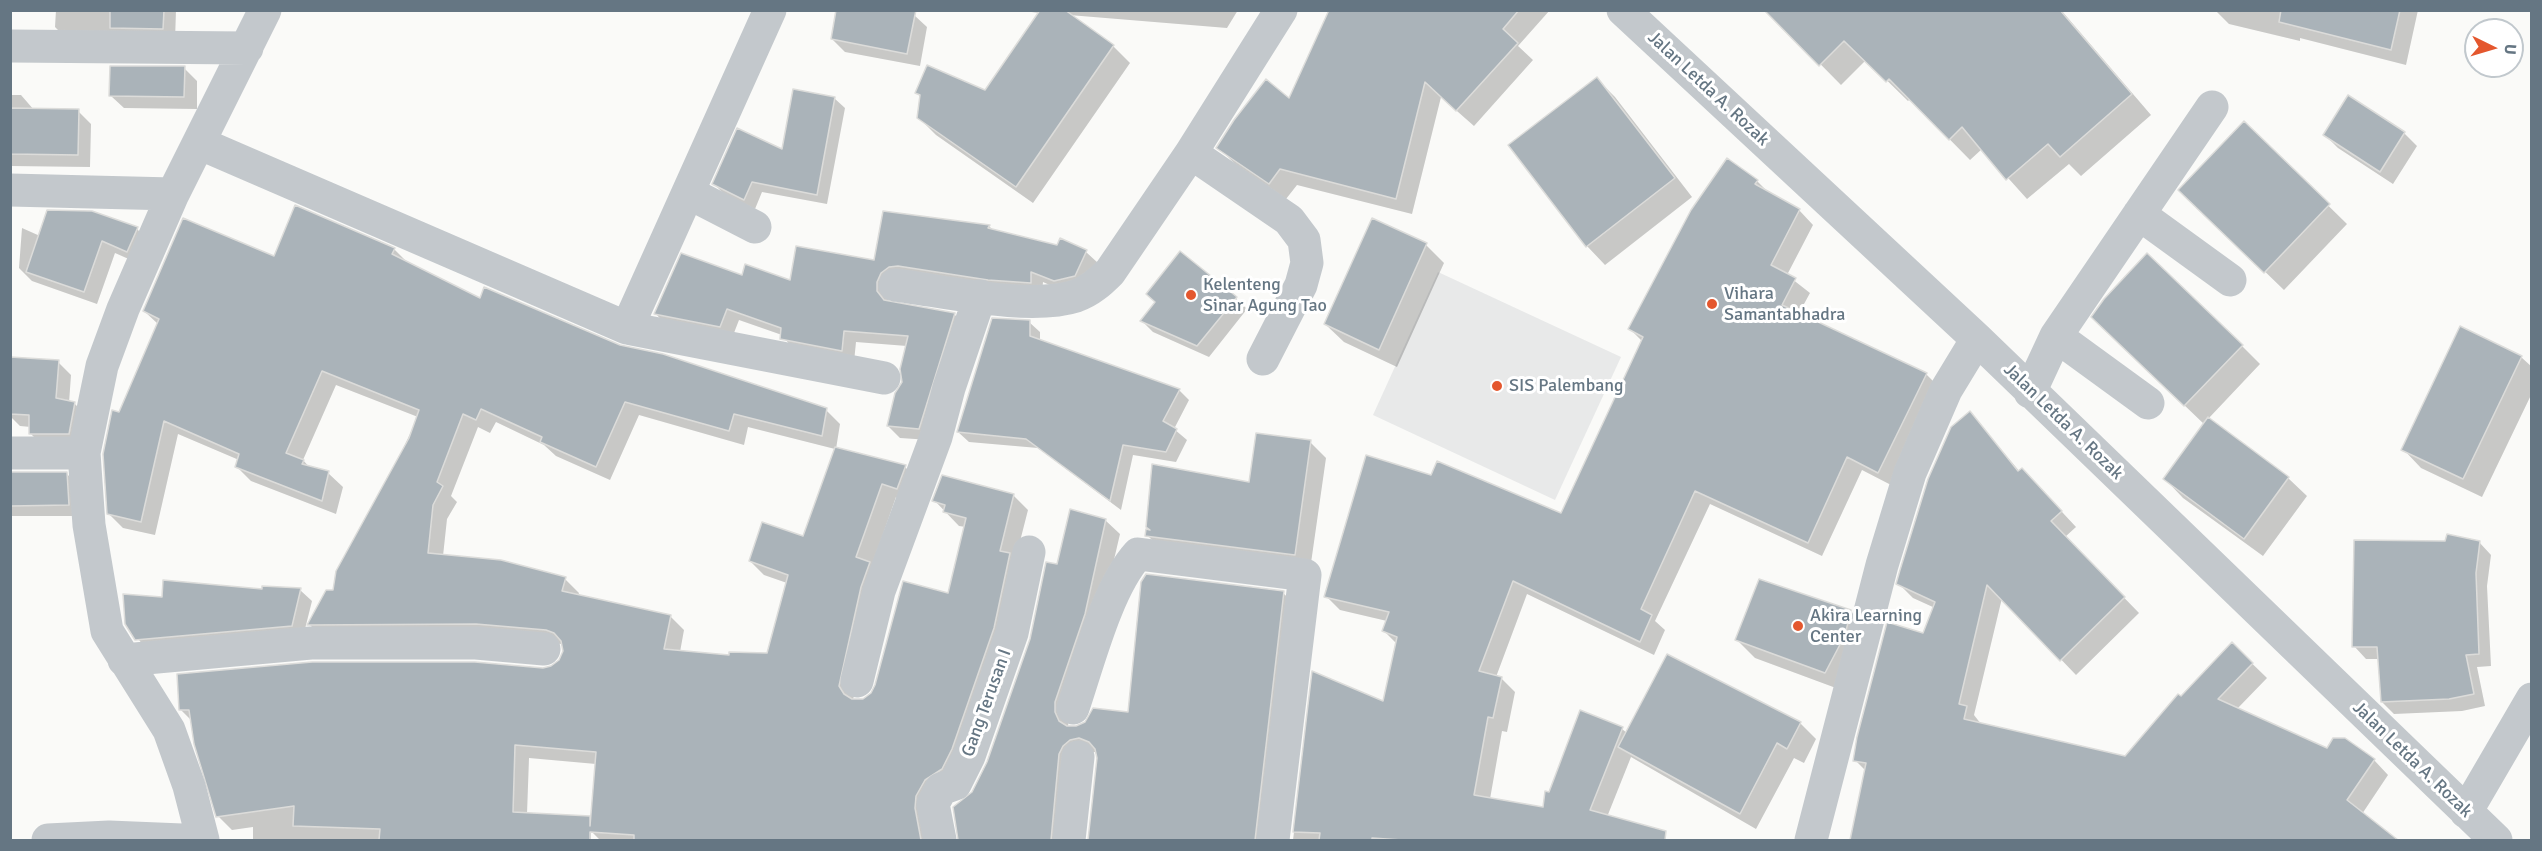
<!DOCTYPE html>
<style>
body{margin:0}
#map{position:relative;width:2542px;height:851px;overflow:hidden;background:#fafaf8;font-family:Signika,sans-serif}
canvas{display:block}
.frame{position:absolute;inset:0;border:12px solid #657683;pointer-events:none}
.north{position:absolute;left:2464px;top:18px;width:60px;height:60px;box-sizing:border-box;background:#fff;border:2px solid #c1c8cd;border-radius:50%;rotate:95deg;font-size:16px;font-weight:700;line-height:24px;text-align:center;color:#657683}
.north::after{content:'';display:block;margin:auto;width:21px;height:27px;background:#e4572e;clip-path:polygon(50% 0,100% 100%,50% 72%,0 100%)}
</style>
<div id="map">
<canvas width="2542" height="851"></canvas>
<div class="frame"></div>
<div class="north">U</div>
</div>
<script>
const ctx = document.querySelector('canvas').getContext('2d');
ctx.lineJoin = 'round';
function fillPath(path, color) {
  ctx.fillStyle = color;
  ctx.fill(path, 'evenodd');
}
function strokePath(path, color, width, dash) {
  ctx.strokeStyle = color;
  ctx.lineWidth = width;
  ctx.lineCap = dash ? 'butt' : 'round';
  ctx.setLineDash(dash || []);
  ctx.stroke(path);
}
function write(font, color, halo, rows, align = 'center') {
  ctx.font = font + ' Signika,sans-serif';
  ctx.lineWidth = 6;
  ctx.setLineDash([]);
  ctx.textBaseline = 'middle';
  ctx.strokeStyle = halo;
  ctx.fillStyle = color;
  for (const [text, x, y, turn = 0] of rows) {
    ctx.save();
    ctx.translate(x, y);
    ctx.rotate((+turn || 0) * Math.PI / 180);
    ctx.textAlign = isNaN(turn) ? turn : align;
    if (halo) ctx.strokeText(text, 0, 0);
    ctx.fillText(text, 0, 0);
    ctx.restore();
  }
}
fillPath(new Path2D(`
 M1438,272L1621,357L1555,500L1373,415Z`), '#e8e9e9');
fillPath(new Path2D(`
 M56,10H176L175,41L68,40L55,27Z
 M1014,10H1238L1227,28L1069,15L1113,46L1130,63L1033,203L936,135L919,118L921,98L917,93L985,92L1040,13Z
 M1330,10H1550L1518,46L1533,60L1474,126L1441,97L1412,214L1297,185L1286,199L1235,164L1218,147L1290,100Z
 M1767,10H2061L2151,115L2081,176L2069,164L2027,199L1982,149L1970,160L1910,99L1908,101L1866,60L1841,85Z
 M2215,10H2418L2406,65L2300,38V41L2229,24Z
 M914,15L927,27L920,66L845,52L832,39Z
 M184,68L197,81V109L124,108L111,96Z
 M1597,79L1615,97L1692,197L1605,265L1587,246Z
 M10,95H21L34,110L78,111L91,124L90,167L10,166Z
 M834,98L845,108L827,204L762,192L755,209L724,194L714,184L783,151Z
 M2349,98L2404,133L2417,146L2393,184L2338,148L2325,135Z
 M2244,123L2347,224L2284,290L2199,208Z
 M1757,181L1771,195L1799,210L1813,225L1787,275L1810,293L1798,315L1926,374L1941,389L1893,486L1862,470L1822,556L1710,504L1655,621L1665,630L1654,655L1527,594L1496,677L1501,678L1515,692L1507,732L1502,731L1490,799L1544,809L1550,793L1622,729L1627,733L1800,723L1816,739L1804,763L1794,758L1756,829L1631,757L1607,817L1644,837L1643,840H1293L1314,673L1384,703L1397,644L1384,631L1387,621L1340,610L1326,596L1561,515L1642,341L1630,329Z
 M296,207L394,249L409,264L481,300L619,347L826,410L840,424L836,449L905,467L919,481L911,502L896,497L872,566L874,601L853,700H863L872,695L950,595L966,527L959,526L934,500L943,477L1014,496L1028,510L1015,561L1023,569L932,840H600L591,831V840H253V827L232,830L218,816L193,722L180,709L543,669L553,667L561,660L564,650L561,644L493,638H323L309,624L335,592L418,417L336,385L303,460L310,468L328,473L343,487L336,514L251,481L237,467L239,460L178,434L155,535L123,528L108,513L120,413L158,324L144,311L275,258ZM639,415L744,445L748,427L835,449L804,538L750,561L764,575L787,583L768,655L731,656L680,652L684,630L670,616L578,596L579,593L565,579L443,556L447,519L457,502L451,496L478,427L490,433L496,422L544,445L556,456L610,480ZM529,758L596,764L591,830L527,814Z
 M885,213L989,226L994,231L1086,252L1098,263L1067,293L1043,282L1042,294H888L889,302L954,314L966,326L930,440L900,438L888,426L904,382L907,346L856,342L854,362L794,350L782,335L739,320L732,338L667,326L656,314L743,277L791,282L875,262Z
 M22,228L40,236L137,229L150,242L140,264L115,253L97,304L32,281L19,268Z
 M1426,245L1444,263L1397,367L1344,342L1325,324Z
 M1236,298L1247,309L1209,357L1153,332L1142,321Z
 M1029,322L1040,332V341L1179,390L1189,400L1174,429L1187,440L1176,462L1133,455L1121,510L1038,448L969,442L958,432Z
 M2112,336L2242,346L2260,364L2208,419L2288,478L2307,496L2263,556L2183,498L2165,479L2205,425Z
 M2521,357L2532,367V393L2482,497L2421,468L2403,449Z
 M58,362L71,375L69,403L75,404L87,417L81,447H44L31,434V427L20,426L10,416V373Z
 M1970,413L2020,472L2036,484L2076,527L2065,537L2139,613L2076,675L2002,598L1974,715L1981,724L2126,758L2232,644L2267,678L2237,709L2327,749L2374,760L2388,775L2362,814L2396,840H1852L1866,771L1855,760L1924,635L1935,608L1913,598L1898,583Z
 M1310,442L1326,458L1310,570L1163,551L1147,535L1251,483Z
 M66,473L77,484L79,516H10V474Z
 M1105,520L1120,534L1098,628L1069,717L1068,727L1077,728L1130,713L1283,593L1298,607L1269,840H1088L1098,758L1095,752L1084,754L1065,840H959L954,808L973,793L988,763L1058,566Z
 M2479,542L2491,555L2487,586L2491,666L2477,667L2485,706L2462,711L2394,714L2382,702L2379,659H2366L2354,646Z
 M263,590H300L312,601L303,637L148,651L126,624L124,596L163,598Z
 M1850,611L1869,630L1844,691L1755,658L1737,640Z`), '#0003');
const building = new Path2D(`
 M110,10H164L163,29L110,28Z
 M836,10H916L907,54L831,39Z
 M1040,10H1065L1114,45L1016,187L917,118L920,95L915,93L927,65L985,90Z
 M1329,10H1519L1503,29L1518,43L1456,111L1425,82L1396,199L1280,169L1269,184L1216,148L1234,120L1266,79L1289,98Z
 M1764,10H2060L2132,94L2060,157L2048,144L2006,180L1962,127L1949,140L1889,79L1886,82L1844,41L1819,66Z
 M2281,10H2400L2391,50L2279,22Z
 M110,66H185L184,97L109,96Z
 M1597,77L1675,178L1586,247L1508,145Z
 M793,89L835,97L817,195L752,182L744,200L712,184L737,128L782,149Z
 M2348,95L2405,132L2380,172L2323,135Z
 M10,108L79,109L78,155L10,154Z
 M2244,121L2330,204L2264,273L2178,190Z
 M1727,158L1758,180L1755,184L1800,209L1771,265L1796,278L1782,305L1927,373L1878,473L1847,457L1808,543L1695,491L1641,609L1652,615L1640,642L1513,581L1479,671L1502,677L1493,718L1488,717L1474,795L1543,807L1545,791L1549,792L1580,710L1623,727L1590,810L1666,831L1665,840H1402L1372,838V840H1319L1320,833L1293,832L1312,671L1383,701L1397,637L1382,631L1389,612L1324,597L1366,455L1431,475L1437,461L1561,513L1643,337L1628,329L1691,210Z
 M295,205L395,248L392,254L480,298L484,287L620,345L663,354L827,408L822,436L734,414L729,431L625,402L596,467L540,442L542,437L481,409L476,420L463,414L437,482L443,486L433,505L428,553L501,560L566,577L562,591L671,615L664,649L729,655V652L767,653L788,575L749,561L762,522L803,536L835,447L906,465L897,489L882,484L856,557L870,562L861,587L839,686L844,694L852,699H863L871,693L875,685L903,581L948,593L966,518L943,512L945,505L932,501L942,475L1014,494L1000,551L1010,553L994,628L952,749L942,769L925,780L916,796L915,808L921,840H634V835L590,832V840H379L380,829L293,826L294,806L216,817L194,744L189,710H179L177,674L312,662H475L543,668L551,666L559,660L563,651L561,641L554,633L546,630L476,624L307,625L326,590H333L336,571L409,438L419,410L322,371L286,453L304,460L302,464L329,471L322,501L235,467L239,454L164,421L141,522L107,514L103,454L112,410L119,412L159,319L143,311L183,218L274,256ZM515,745L596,752L590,826V816L513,812Z
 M47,210L92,211L138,227L127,252L102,241L84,292L26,272Z
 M883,211L990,225L988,228L1057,245L1060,238L1087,250L1075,276L1054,281L1031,272V283L988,280L898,266L889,267L881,273L877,282V291L884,300L955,313L919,429L887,426L895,393L902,382L900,369L908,336L844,331L842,351L780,339L781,328L727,309L720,327L654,314L681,253L742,275L745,264L790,280L796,246L874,260Z
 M1372,218L1427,243L1379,350L1324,324Z
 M1180,251L1237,297L1197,346L1140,321L1155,302L1146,294Z
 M2147,253L2243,345L2184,406L2091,317L2104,299Z
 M992,318L1030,320V336L1180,389L1163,421L1177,429L1166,452L1123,445L1110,501L1026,439L957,432Z
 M2460,326L2522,356L2463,479L2401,450Z
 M10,357L59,360L56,398L75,402L69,434H29V415L10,414Z
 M1970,411L2018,471L2022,468L2062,511L2051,521L2125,597L2060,661L1987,585L1959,704L1967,706L1964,719L2125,756L2178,694L2181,696L2232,642L2253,663L2218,699L2327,748L2333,738H2345L2375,759L2347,800L2398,840H1850L1866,763L1853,761L1857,737L1887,622L1923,633L1935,602L1896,584L1900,570L1928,479L1951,427Z
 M2208,417L2289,477L2244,539L2163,479Z
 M1256,433L1311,440L1295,555L1145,536L1146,529L1150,530L1146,527L1152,464L1249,482Z
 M10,472H67L69,505L10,506Z
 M1070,509L1106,519L1085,614L1055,702V712L1059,721L1067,726H1076L1085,722L1093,708L1128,712L1141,582L1146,574L1284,591L1255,840H1088L1097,758L1095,749L1089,742L1079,738L1070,740L1063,746L1059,754L1051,840H958L953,807L972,792L987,762L1030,639L1046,562L1057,564Z
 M2447,534L2480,541L2476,573L2479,654L2466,655L2474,694L2449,699L2381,702L2377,647H2352L2354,540L2445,541Z
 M1759,579L1851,610L1845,635L1825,673L1735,640Z
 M163,580L262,589V586L301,588L292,626L135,640L125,624L123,594L162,597Z
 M1667,654L1801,722L1787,749L1777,743L1740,814L1618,747Z`);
fillPath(building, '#aab3b9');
strokePath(building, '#dcdcda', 1.5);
strokePath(new Path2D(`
 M1623,10L1977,339L2496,840
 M10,46L247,48
 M199,143L627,328L770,10
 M1191,153L1289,220L1304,240L1307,263L1301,285L1263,359
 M10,190L173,194
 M689,193L755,227
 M2139,214L2230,280
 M895,285C944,291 1030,311 1076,296C1090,291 1100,282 1110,272L1191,153L1281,10
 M627,328L884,378
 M2056,336L2148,403
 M2030,392L2056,336L2212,107
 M10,453H84
 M124,660L311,643H476L544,649
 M857,681L879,591L936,437L949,388L980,296
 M1073,708C1088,664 1107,588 1138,554L1305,575L1273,840
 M2466,812L2532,699
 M48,840L109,837L182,840
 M203,840L189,786L169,730L107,631L89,525L84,453L102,366L123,309L173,194L265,10
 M940,840L933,804L941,789L955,784L969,756L1012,633L1029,552
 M1069,840L1078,757
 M1811,840L1882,565L1910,473L1946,390L1977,339`), '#c3c8cc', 33);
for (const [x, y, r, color] of [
 [1191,295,6,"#e4572e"],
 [1712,304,6,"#e4572e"],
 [1497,386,6,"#e4572e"],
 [1798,626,6,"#e4572e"]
]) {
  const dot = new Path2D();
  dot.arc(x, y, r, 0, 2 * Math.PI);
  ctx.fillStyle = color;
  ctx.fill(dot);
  strokePath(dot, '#fff', 2);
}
write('18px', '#657683', '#fff', [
 ["Jalan Letda A. Rozak",1708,89,43],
 ["Jalan Letda A. Rozak",2063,422,44],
 ["Gang Terusan I",987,703,-70],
 ["Jalan Letda A. Rozak",2412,760,44]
]);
write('18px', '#657683', '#fff', [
 ["Kelenteng",1203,285],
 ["Sinar Agung Tao",1203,306],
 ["Vihara",1724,294],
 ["Samantabhadra",1724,315],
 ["SIS Palembang",1509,386],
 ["Akira Learning",1810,616],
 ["Center",1810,637]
], 'left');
</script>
